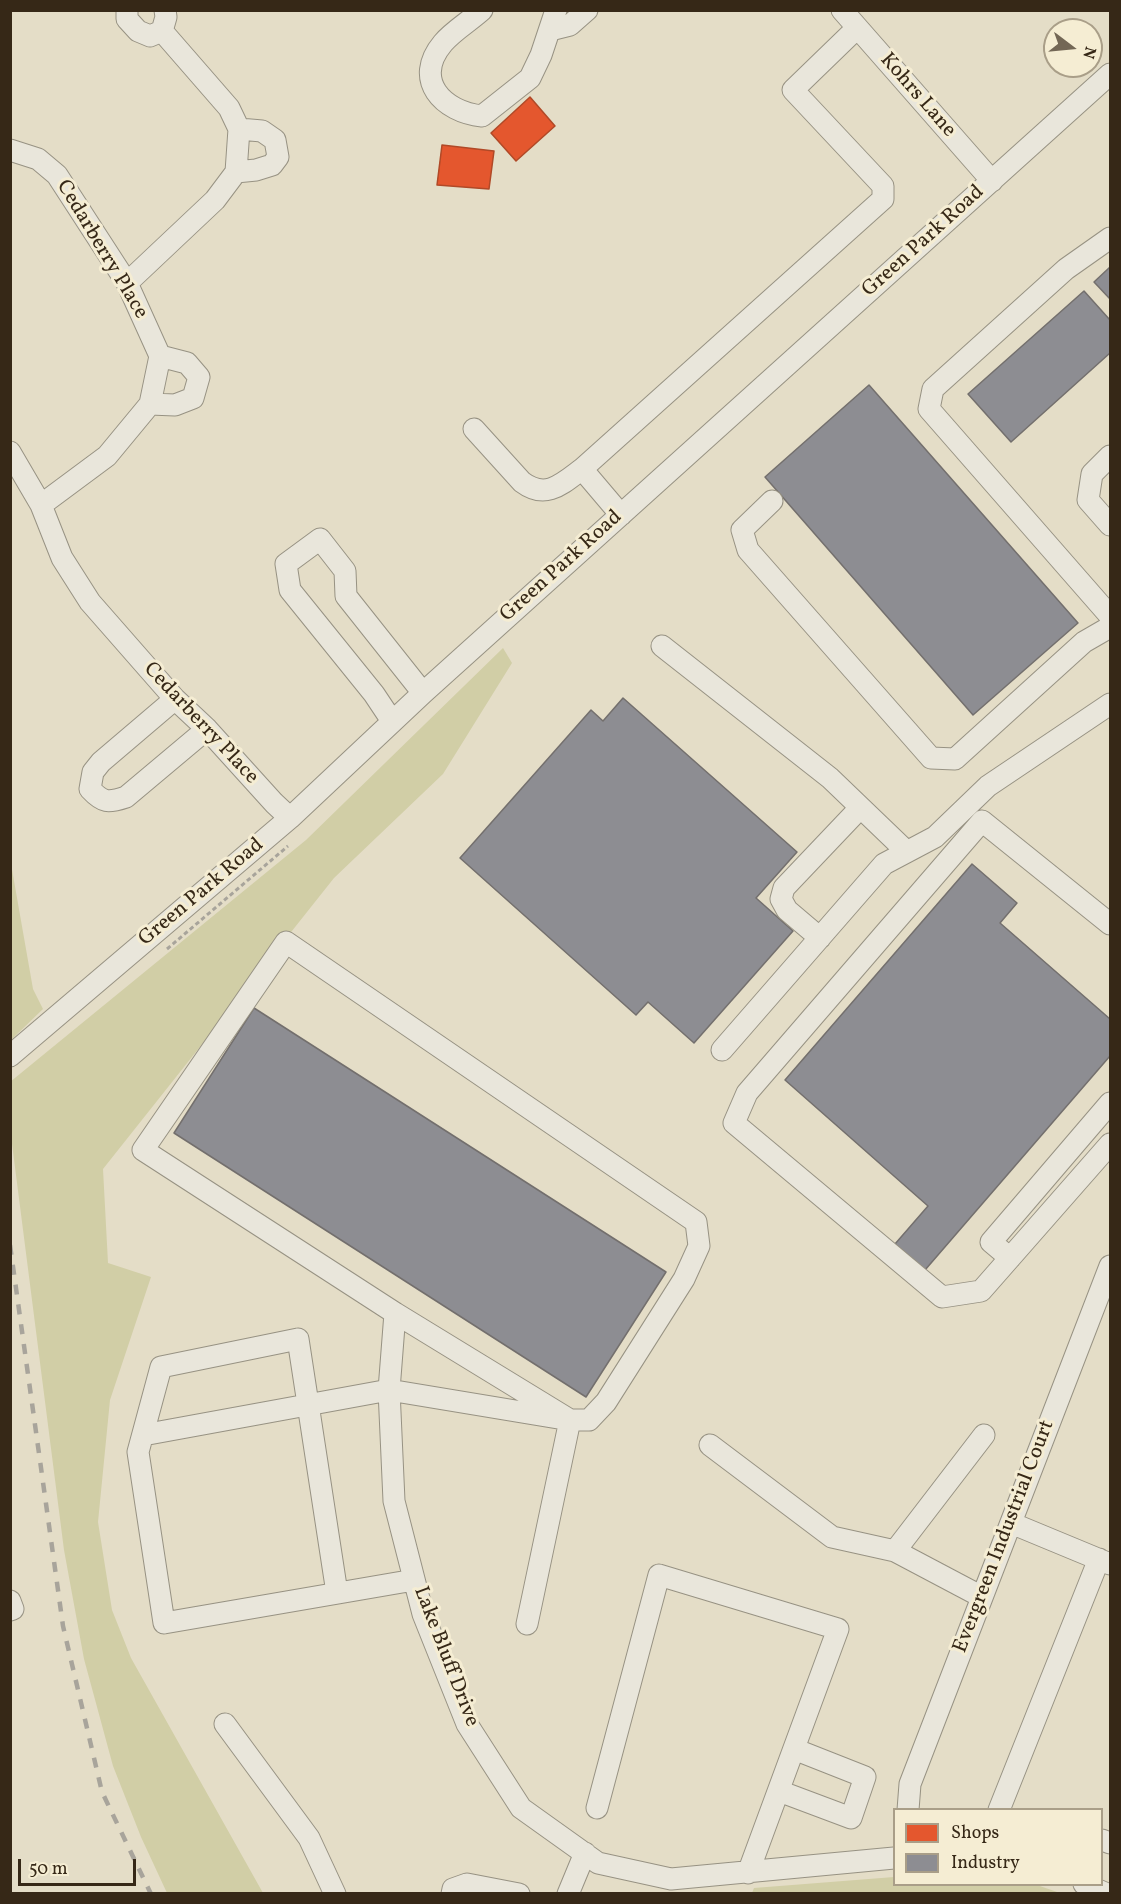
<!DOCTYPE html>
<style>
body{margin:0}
#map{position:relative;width:1121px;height:1904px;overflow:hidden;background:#e4ddc7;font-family:Vollkorn,serif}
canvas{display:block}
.frame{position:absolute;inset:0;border:12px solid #362817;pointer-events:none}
.legend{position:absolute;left:893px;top:1808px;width:210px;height:78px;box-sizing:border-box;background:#f5edd3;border:2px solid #a99e88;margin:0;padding:8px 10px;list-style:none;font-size:18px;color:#362817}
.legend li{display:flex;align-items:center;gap:12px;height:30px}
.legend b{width:30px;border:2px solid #a99e88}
.north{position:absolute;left:1043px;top:18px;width:60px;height:60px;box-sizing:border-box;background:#f5edd3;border:2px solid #a99e88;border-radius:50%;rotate:106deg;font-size:16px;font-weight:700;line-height:24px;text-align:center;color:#362817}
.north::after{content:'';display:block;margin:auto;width:21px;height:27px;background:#736755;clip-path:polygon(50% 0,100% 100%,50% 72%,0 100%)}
.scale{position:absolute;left:18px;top:1859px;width:118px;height:27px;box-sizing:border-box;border:3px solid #362817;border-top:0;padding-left:8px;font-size:18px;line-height:21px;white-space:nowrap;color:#362817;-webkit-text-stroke:4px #f5edd3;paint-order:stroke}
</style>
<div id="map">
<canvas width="1121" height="1904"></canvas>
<div class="frame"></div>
<ul class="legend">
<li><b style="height:16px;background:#e4572e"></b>Shops</li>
<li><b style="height:16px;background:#8d8d92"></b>Industry</li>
</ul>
<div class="north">N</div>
<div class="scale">50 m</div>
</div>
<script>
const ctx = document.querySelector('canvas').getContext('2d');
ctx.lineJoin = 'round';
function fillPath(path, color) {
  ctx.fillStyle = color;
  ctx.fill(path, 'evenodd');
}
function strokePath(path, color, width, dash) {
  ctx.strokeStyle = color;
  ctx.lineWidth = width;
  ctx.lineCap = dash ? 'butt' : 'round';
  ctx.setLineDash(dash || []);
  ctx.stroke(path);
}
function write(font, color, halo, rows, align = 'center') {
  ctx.font = font + ' Vollkorn,serif';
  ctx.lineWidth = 6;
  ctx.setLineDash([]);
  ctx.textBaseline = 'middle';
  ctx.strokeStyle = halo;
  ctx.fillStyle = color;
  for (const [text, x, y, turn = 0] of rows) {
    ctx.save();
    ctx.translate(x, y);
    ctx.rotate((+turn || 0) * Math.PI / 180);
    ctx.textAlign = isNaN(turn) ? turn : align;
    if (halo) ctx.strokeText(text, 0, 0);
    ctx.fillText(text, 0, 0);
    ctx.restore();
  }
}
fillPath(new Path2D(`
 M503,648L512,663L443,774L334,878L103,1169L108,1263L151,1277L110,1400L98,1522L112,1610L131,1658L263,1893H167L141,1837L113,1766L84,1659L64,1550L11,1136L10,1082L306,840Z
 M10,858L33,989L43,1009L11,1040Z
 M894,1877V1884L1037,1885L1060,1893H752L754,1888Z`), '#d1cea6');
const shops = new Path2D(`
 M530,97L555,126L516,161L491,133Z
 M442,145L494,151L489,189L437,185Z`);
fillPath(shops, '#e4572e');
strokePath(shops, '#b04927', 1.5);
const industry = new Path2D(`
 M1110,267V299L1094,282Z
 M1084,291L1110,320V353L1011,442L968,394Z
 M869,385L1078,623L973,715L765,477Z
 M623,698L797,852L756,898L793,931L694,1043L648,1002L636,1015L460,858L591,710L603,721Z
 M972,864L1017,903L1000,923L1110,1019V1056L925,1270L895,1244L928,1206L785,1080Z
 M254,1008L666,1272L586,1397L174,1133Z`);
fillPath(industry, '#8d8d92');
strokePath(industry, '#736f6d', 1.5);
const minor = new Path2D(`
 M127,10V19L138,31L150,36L162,31L166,17L165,10
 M482,10C470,21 453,31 443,43C412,80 443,112 482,116L530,78L541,55L556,10
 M842,10L992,181
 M550,30L570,25L587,10
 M10,150L38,159L57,175L127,283L160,356L150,404L107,456L41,505L62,558L90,602L175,699L207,729L274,803L290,818
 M236,172L256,170L272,165L278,157L275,140L262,131L239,129
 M1110,238L1066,269L933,389L929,409L1110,616
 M127,283L215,200L236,172L239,129L229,108L162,31
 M150,404L175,405L193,398L199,377L187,363L160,356
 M474,429L522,482C546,500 562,484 582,469L883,199V186L793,90L857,28
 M10,452L41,505
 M1110,456L1092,474L1088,500L1110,525
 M582,469L621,515
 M772,501L742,530L748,550L931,758L955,759L1084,642L1110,627
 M662,646L830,778L906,851
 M175,699L101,762L93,772L90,789C103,803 108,803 126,797L207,729
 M392,721L374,694L290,590L286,564L320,539L345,571L346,596L423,693
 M1110,924L982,821L747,1093L734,1123L942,1297L981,1291L1110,1144
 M820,938L787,910L781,899L784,888L860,808
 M722,1050L884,864L935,837L988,786L1110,704
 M10,1056L290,818L423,693L1110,74
 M1010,1258L991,1242L1110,1103
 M395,1313L570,1420L527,1624
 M143,1435L389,1390L570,1420H589L606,1402L684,1279L699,1246L696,1222L286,942L143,1150L395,1313L389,1390L394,1501L423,1614L467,1724L521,1808L598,1863L671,1879L894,1858
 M710,1445L832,1537L895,1551L982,1597
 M1011,1523L1110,1564
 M895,1551L984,1435
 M337,1593L298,1339L161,1367L138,1452L164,1623L414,1580
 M10,1601L13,1609L10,1610
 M225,1724L309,1838L335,1894
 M779,1791L851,1818L865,1777L794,1749
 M597,1808L659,1575L838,1629L748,1873
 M908,1810L910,1784L1110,1266
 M999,1810L1099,1559
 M1102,1840L1110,1843
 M1084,1884L1107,1894
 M452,1894L453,1889L467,1884L519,1894
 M568,1894L585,1853`);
strokePath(minor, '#979283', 23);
strokePath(new Path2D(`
 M167,949L288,846`), '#a8a49b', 3, [4.5, 3]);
strokePath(minor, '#e9e6db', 21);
strokePath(new Path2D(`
 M10,1245L63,1626L102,1792L151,1894`), '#a8a49b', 4.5, [10, 10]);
write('21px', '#362817', '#f5edd3', [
 ["Kohrs Lane",917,96,49],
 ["Green Park Road",924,242,-42],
 ["Cedarberry Place",101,250,59],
 ["Green Park Road",562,567,-42],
 ["Cedarberry Place",200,724,47],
 ["Green Park Road",202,893,-40],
 ["Evergreen Industrial Court",1005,1537,-69],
 ["Lake Bluff Drive",445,1657,69]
]);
</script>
